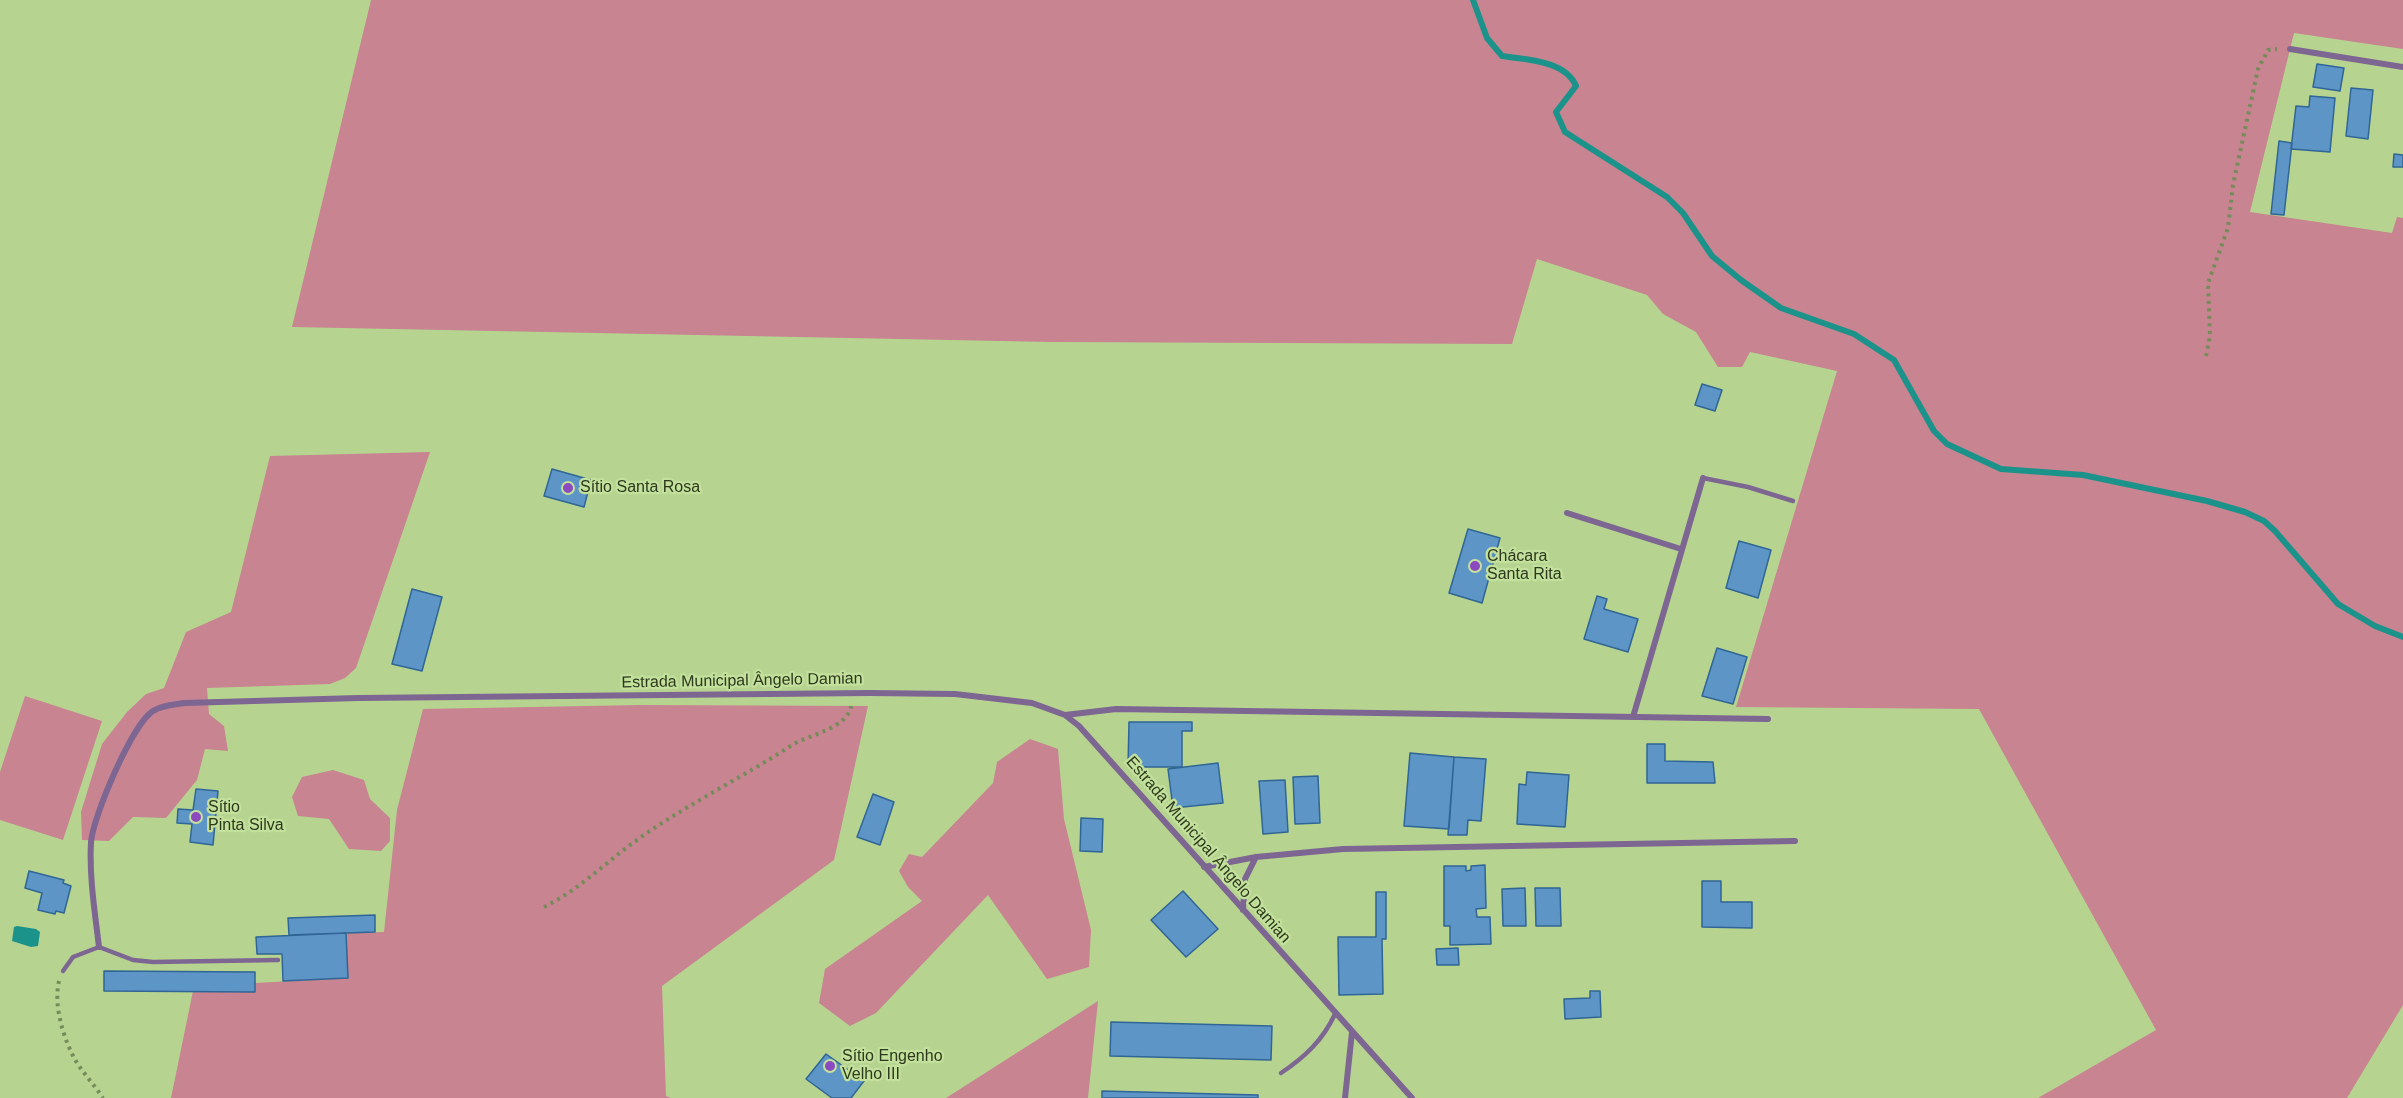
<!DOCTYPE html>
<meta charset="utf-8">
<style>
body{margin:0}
canvas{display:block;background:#b6d390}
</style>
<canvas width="2403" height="1098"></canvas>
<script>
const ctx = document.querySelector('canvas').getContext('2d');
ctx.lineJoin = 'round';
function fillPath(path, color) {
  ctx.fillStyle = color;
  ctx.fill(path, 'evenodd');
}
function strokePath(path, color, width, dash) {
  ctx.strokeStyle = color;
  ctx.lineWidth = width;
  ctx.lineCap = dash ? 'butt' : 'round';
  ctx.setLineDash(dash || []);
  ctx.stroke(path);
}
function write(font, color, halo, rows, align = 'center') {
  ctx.font = font + ' Arial,sans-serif';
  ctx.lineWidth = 4.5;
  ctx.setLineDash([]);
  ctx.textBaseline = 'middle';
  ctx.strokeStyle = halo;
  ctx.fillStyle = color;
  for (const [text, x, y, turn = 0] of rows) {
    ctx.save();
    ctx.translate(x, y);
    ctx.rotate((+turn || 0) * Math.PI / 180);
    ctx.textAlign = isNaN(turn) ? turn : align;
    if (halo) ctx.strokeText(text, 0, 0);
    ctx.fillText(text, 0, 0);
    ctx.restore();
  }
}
fillPath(new Path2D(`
 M371,0H2403V49L2294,33L2250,212L2392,233L2397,217L2403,218V1005L2347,1098H2038L2156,1030L1979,709L1736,707L1837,371L1750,352L1742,367H1718L1696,332L1663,314L1647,295L1537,259L1512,344L1051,342L292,327Z
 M430,452L356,668L345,678L330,684L207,688L209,714L224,726L228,751L205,749L197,780L166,818L133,817L109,841L82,840L81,812L102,744L127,712L146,694L164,688L186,632L231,612L270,456Z
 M25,696L102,721L63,840L0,820V772Z
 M641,705L868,706L834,860L662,986L666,1096L671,1098H171L193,991L255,983L348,978L346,933L384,932L397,810L423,709Z
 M1030,739L1058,749L1064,819L1091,930L1089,967L1047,979L988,895L876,1013L850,1026L819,1003L825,969L922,901L908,887L899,871L909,854L922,857L993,783L997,762Z
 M333,770L364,780L370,799L390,818V841L381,851L349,849L329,819L298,816L292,797L302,777Z
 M1098,1001L1088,1098H946Z`), '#c88491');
fillPath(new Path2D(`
 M17,926L36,929L40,932L38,946L31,947L12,941L14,927Z`), '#1c938a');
strokePath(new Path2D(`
 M1473,0L1487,38L1502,56C1526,60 1565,60 1576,86L1556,112L1565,132L1667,197L1683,213L1712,256L1741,280L1781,308L1854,334L1894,360L1934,431L1947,444L2001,469L2083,475L2207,501L2245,512L2264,521L2275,531L2338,604L2375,626L2403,637`), '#1c938a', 6);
const building = new Path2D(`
 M2317,64L2344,68L2340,91L2313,87Z
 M2351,88L2373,90L2368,139L2346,136Z
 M2310,96L2335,98L2330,152L2291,149L2296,106L2309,107Z
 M2279,141L2292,143L2284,215L2271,214Z
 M2394,154L2403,155V167H2393Z
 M1702,384L1722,390L1715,411L1695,405Z
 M552,469L591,480L584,507L544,496Z
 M1468,529L1500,538L1482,603L1449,593Z
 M1739,541L1771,550L1758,598L1726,588Z
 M412,589L442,597L422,671L392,664Z
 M1597,596L1607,599L1604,609L1638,619L1628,652L1584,639Z
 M1717,648L1747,657L1733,704L1702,696Z
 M1129,722H1192V731H1182V767H1128Z
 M1647,744H1665V761L1713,762L1715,783H1647Z
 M1410,753L1454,757L1449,829L1404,826Z
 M1454,757L1486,759L1481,821L1468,820L1467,835H1448Z
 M1218,763L1223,803L1173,808L1168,769Z
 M1527,772L1569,775L1565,827L1517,824L1519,784L1526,785Z
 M1318,776L1320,823L1295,824L1293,777Z
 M1285,780L1288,832L1263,834L1259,781Z
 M196,789L218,791L213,845L190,842L192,824L177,823L178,809L193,810Z
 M873,794L894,802L880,845L857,837Z
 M1081,818L1103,819L1102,852L1080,851Z
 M1485,865L1486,908L1476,909L1477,917H1490L1491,944L1450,945V926H1444V866H1466V871L1471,870V866Z
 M29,871L64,880L63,883L71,886L64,913L56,911L55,914L38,910L42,893L25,888Z
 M1702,881H1721V902H1752V928L1702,927Z
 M1525,888L1526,926H1503L1502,889Z
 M1535,888H1560L1561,926H1536Z
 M1183,891L1218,929L1186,957L1151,920Z
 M1376,892H1386V939H1382L1383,994L1339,995L1338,937H1376Z
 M375,915V932L289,935L288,918Z
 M346,933L348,978L283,981L282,954H257L256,937Z
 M1458,948L1459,965H1437L1436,949Z
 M104,971L255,972V992L104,991Z
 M1590,991H1600L1601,1017L1565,1019L1564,999L1590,998Z
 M1111,1022L1272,1026L1271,1060L1110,1056Z
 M826,1054L864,1081L851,1098H832L806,1079Z
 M1102,1091L1258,1095V1098H1102Z`);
fillPath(building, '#5e95c7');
strokePath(building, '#306695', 1.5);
strokePath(new Path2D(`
 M2206,356L2210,336L2208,283L2228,228L2233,185L2258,69L2268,50L2277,49
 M544,907C581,889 610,858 644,835C692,802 743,777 792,745C810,734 847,729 851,706
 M59,981C53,1006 64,1041 77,1063C85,1075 95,1086 103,1098`), '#768b5a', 4, [3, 4.5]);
strokePath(new Path2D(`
 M1703,478L1748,487L1793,501
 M63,971L73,957L99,947L133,960L153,962L278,960
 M1281,1073C1305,1057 1323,1040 1335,1014`), '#7d6692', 4.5);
strokePath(new Path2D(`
 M2290,49L2403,67
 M1567,513L1681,549
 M1065,715L1116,709L1768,719
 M1633,717L1703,478
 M1204,867L1256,857L1343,849L1795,841
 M1243,910L1245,879L1256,857
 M99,947C95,913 89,876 91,842C93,817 132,724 153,711C162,705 174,705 184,703L358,698L870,693L955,694L1032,703L1065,715L1079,726L1412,1098
 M1345,1098L1352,1032`), '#7d6692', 6);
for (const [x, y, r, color] of [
 [568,488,6,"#8b4abf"],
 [1475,566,6,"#8b4abf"],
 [196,817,6,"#8b4abf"],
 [830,1066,6,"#8b4abf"]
]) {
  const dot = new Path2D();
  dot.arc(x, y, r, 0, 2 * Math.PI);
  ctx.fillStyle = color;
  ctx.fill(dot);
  strokePath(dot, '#c3e19c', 2);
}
write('16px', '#2d391d', '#c3e19c', [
 ["Sítio Santa Rosa",580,488],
 ["Chácara",1487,557],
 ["Santa Rita",1487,575],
 ["Sítio",208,808],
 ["Pinta Silva",208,826],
 ["Sítio Engenho",842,1057],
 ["Velho III",842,1075]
], 'left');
write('16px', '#2d391d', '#c3e19c', [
 ["Estrada Municipal Ângelo Damian",742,681,-1],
 ["Estrada Municipal Ângelo Damian",1208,850,49]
]);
</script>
